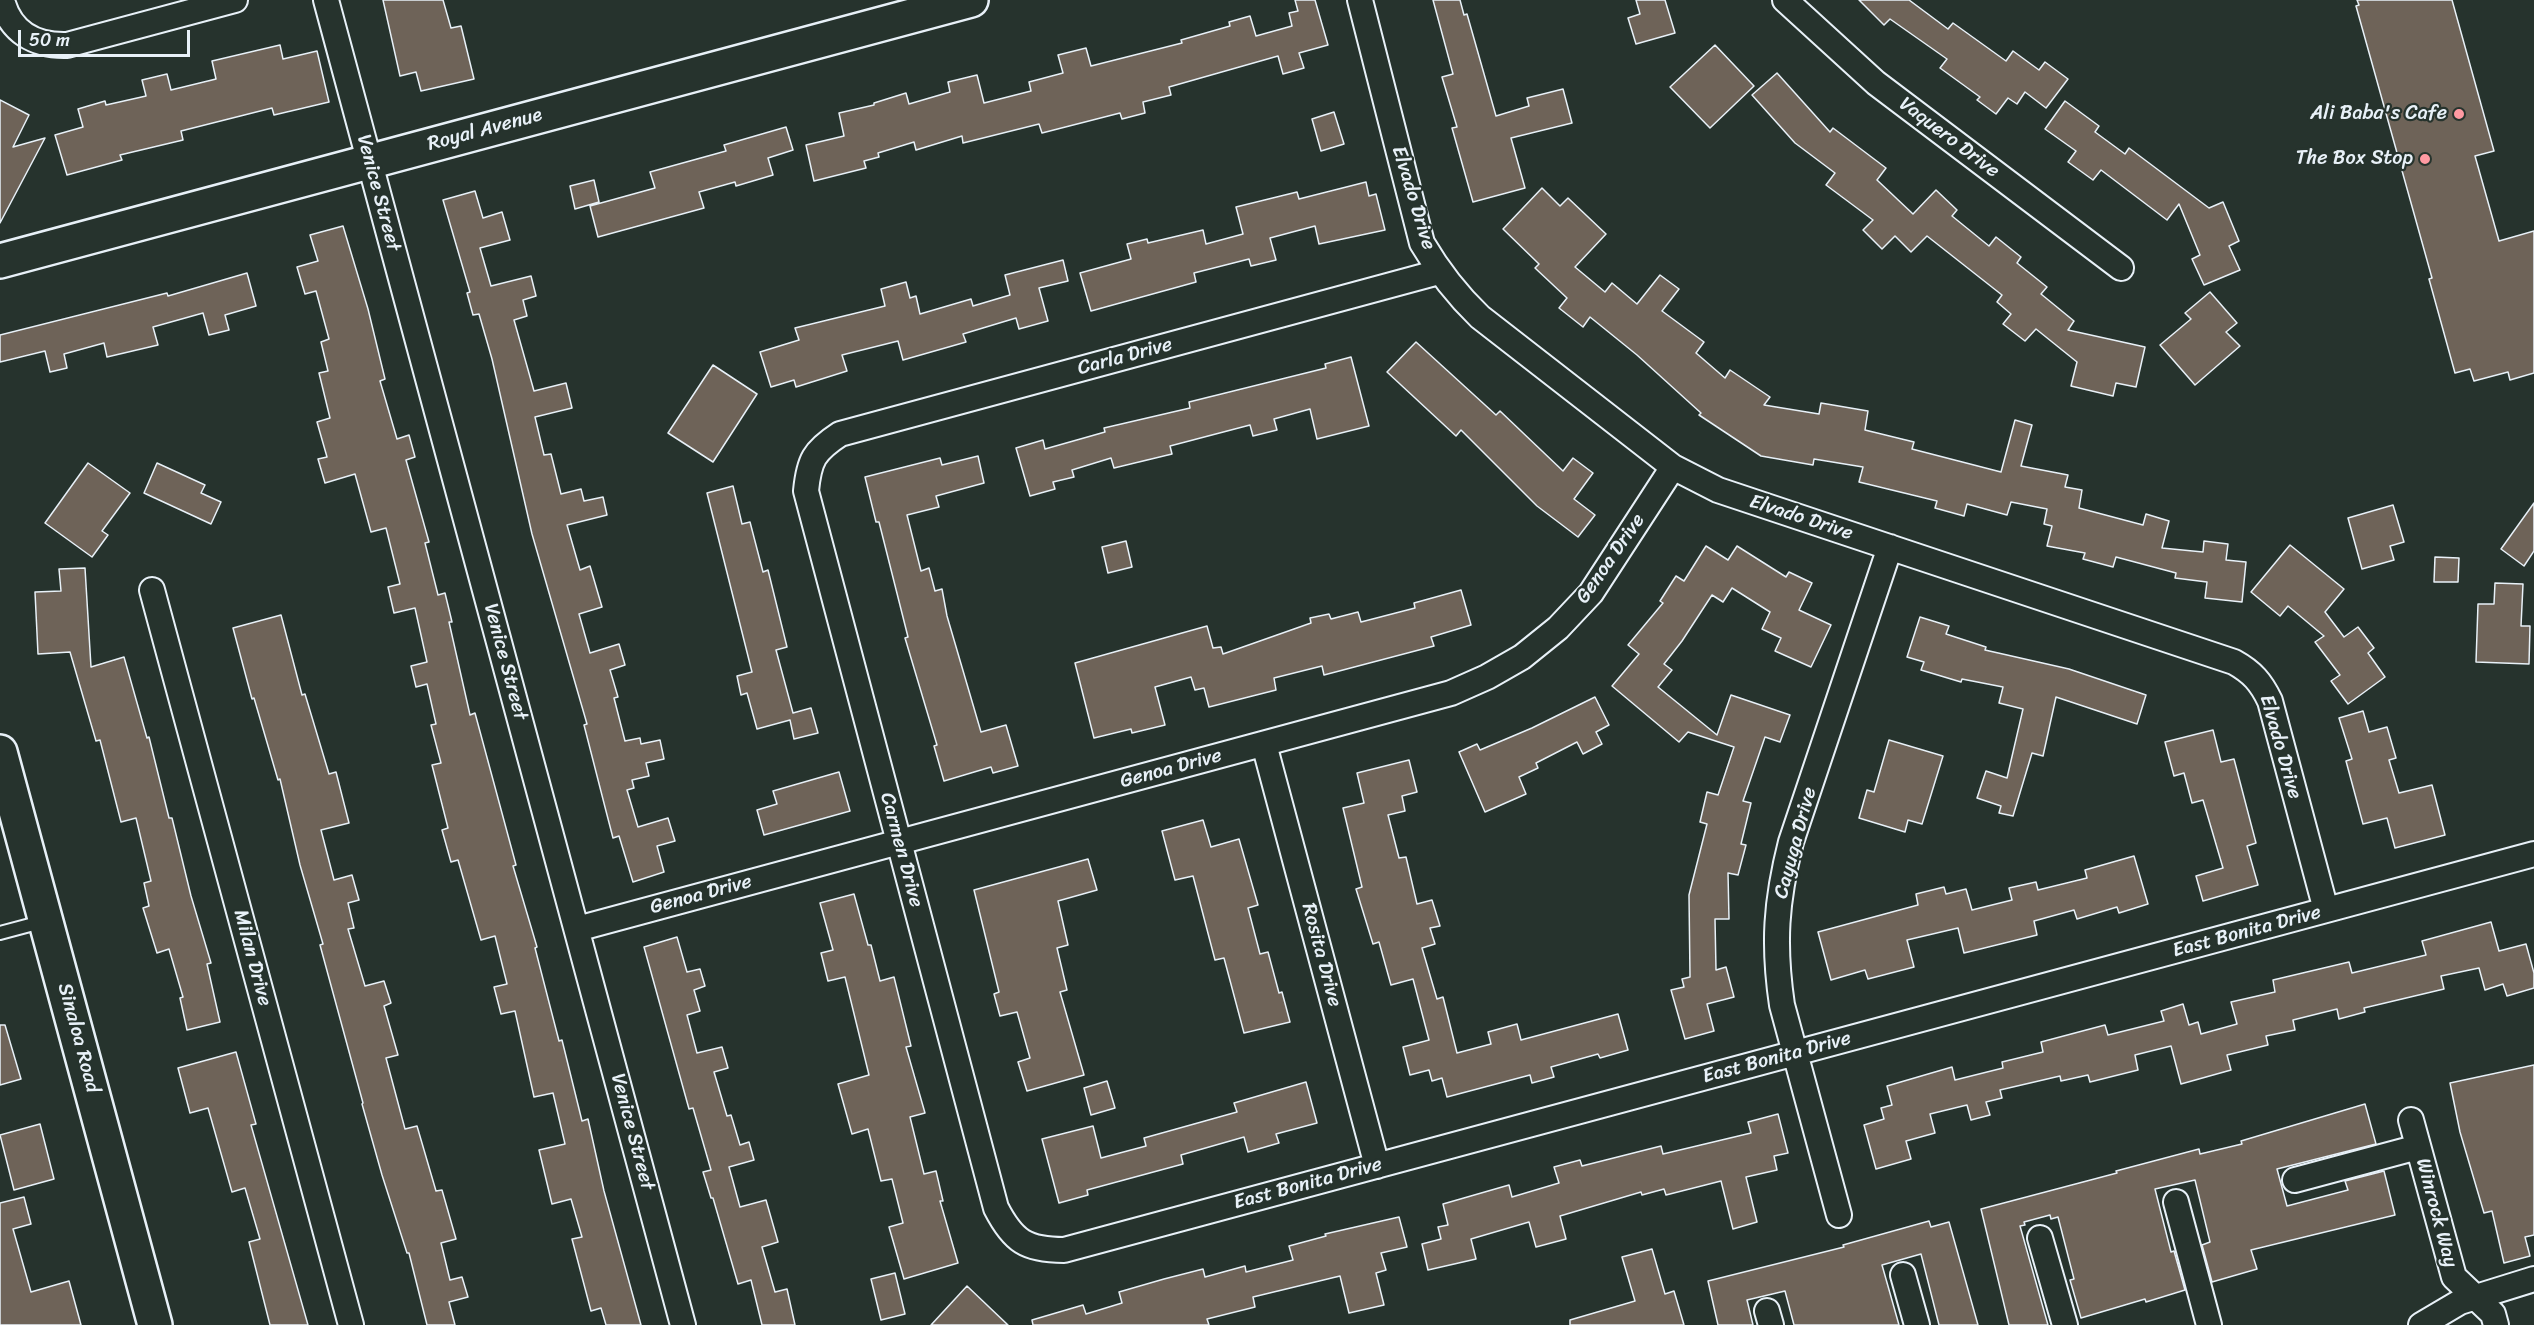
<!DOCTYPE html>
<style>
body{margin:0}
#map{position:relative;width:2534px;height:1325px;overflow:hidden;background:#26332d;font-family:Sriracha,sans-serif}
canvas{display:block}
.scale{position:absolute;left:18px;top:30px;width:172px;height:27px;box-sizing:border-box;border:3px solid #e8f1f8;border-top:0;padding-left:8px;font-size:18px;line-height:21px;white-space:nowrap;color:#e8f1f8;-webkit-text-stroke:4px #26332d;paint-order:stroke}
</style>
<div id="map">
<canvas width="2534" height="1325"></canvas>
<div class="scale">50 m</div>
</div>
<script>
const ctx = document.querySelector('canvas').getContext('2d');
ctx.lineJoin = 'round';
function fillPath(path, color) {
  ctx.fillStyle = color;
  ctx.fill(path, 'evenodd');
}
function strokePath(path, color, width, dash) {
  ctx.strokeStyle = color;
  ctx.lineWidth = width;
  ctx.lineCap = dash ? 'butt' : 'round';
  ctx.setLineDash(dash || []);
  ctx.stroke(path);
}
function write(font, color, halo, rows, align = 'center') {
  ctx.font = font + ' Sriracha,sans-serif';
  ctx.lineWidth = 4.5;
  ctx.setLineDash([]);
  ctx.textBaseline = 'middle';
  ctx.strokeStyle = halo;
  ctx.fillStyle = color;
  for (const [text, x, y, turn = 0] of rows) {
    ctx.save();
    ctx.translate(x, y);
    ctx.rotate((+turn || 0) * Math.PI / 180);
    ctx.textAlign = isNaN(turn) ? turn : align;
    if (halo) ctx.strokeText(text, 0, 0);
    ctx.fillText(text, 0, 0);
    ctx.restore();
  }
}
const building = new Path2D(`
 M383,0H443L451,28L461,26L474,79L421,91L416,72L400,76Z
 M1295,0H1315L1328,45L1299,53L1304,68L1283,74L1278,56L1169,87L1171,95L1143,102L1145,113L1122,119L1120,113L1042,133L1039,124L963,143L962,136L916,150L914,142L878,153L879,157L864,161L866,168L814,181L806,145L844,136L839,113L874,105V103L906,93L909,104L950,92L948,82L977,75L984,103L1031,91L1029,82L1063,73L1058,55L1086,48L1091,66L1182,43L1181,40L1230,26L1229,22L1250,16L1256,36L1292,26L1289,13L1298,11Z
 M1433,0H1460L1464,15L1467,14L1496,116L1529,106L1527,98L1563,89L1572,123L1511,138L1525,188L1473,202L1452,128L1457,127L1442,77L1453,74Z
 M1636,0H1665L1675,33L1636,44L1628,18L1640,14Z
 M1859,0H1909L1948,29L1953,23L2006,61L2013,51L2039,70L2045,62L2068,79L2046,108L2025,92L2017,104L2008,98L1996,114L1977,100L1980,97L1940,68L1947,59L1890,19L1884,25Z
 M2357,0H2452L2494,151L2475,156L2499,241L2534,231V373L2510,380L2508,372L2474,381L2470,369L2455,373L2429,279L2432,278L2356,6L2359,5Z
 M280,45L283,59L317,51L329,102L274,115L272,108L181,131L183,140L120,155L122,160L67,175L55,135L83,127L78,109L105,101L106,105L146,96L142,80L167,74L171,90L216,79L212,61Z
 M1715,45L1754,86L1710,128L1670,87Z
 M1777,73L1830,132L1833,128L1886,168L1877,180L1913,214L1936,190L1957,210L1952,216L1989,246L1996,237L2021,257L2017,263L2047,287L2041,294L2074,321L2068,330L2145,347L2136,387L2116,383L2113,396L2071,386L2077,362L2036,329L2025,341L2003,324L2011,314L1997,302L2002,295L1927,236L1911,252L1895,236L1882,249L1863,230L1873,220L1826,185L1835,173L1795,143L1752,95Z
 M0,100L29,115L13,147L45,138L0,223Z
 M2065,101L2099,126L2095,132L2125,154L2129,148L2209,208L2223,202L2239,241L2229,246L2240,270L2204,285L2192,259L2200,255L2179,204L2167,220L2101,170L2093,180L2068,162L2076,151L2045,129Z
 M1334,112L1344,144L1321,151L1312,119Z
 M786,127L793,150L768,158L773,175L736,186L735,182L699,192L704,208L598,237L590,206L655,188L650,172L726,151L724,145Z
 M594,180L599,202L575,209L570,186Z
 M1366,182L1369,196L1376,194L1385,230L1319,244L1315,226L1270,238L1276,260L1251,266L1249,259L1194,273L1196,282L1091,311L1080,273L1131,259L1127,244L1147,239L1148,243L1203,230L1206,244L1243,234L1236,207L1297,192L1299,199Z
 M1542,188L1560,206L1568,198L1606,234L1575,267L1605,292L1612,283L1637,304L1660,275L1679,289L1662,311L1704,342L1696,353L1725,378L1730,370L1770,397L1764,405L1819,414L1821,403L1868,411L1865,430L1914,442L1912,449L2001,472L2015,420L2032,425L2021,466L2068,475L2065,487L2082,490L2079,508L2143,525L2146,514L2169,521L2162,548L2203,552L2204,541L2228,544L2226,560L2246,562L2242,602L2205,598L2207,582L2175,578L2176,573L2116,557L2113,567L2083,559L2085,553L2047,546L2052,526L2044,524L2047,509L2011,502L2007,515L1967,504L1964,516L1935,508L1937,501L1859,482L1863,467L1814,459L1813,465L1761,456L1699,415L1701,413L1637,355L1590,317L1583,327L1559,308L1567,298L1535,268L1539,264L1503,229Z
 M475,191L483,218L502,212L510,240L480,248L491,286L531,276L536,296L523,300L527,316L514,320L534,391L566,383L572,408L535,417L544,455L551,454L561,494L581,489L584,501L603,497L607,515L567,525L580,570L590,566L602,607L579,614L590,653L619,644L625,665L610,670L618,697L614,698L625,741L640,738L641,744L660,740L664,759L646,763L649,776L632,780L634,788L627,790L638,827L668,818L675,841L657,846L664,872L633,882L619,836L613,838L606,811L584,725L587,724L532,534L492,359L479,314L473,315L467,293L470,292L443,200Z
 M343,226L368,309L385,379L380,381L397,439L409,435L415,457L406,460L429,542L425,543L438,595L445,593L452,622H449L470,715L475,713L516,865L513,866L537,947L535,948L559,1041L562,1040L582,1121L588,1119L604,1191L641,1325H606L601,1308L591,1311L572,1239L582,1237L571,1199L552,1204L539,1150L565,1144L553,1093L534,1097L515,1011L501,1014L494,987L507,984L495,936L481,940L458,860L451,862L442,830L448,828L432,765L441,763L431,725L436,724L427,684L416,687L411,666L427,662L415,608L394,613L388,587L400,584L386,528L371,532L355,474L325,483L318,459L327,457L317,422L330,418L319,373L328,371L321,342L329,339L316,291L305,294L297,267L318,261L310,235Z
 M1063,260L1068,281L1039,288L1048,321L1019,329L1016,318L963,334L966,342L903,360L898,341L842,355L847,371L796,387L794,380L771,387L760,352L799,340L795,328L885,306L881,289L906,282L910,298L916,296L920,314L971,299L973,306L1010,295L1005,275Z
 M247,273L256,306L225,315L229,330L209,335L203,313L153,327L158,345L107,357L104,343L64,354L67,368L50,372L45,351L0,362V335L167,293L168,296Z
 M2210,292L2237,323L2226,332L2240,346L2195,385L2160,345L2191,319L2185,313Z
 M1416,342L1496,415L1500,411L1563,471L1573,458L1593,473L1574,499L1595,515L1578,537L1537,506L1461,430L1456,436L1387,372Z
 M1351,357L1369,426L1317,439L1310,409L1274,419L1277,430L1253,436L1250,425L1170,446L1172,454L1114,468L1111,458L1072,470L1074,477L1053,482L1055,489L1030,496L1016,448L1043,440L1045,449L1105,432L1104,428L1190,408L1189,402L1326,368L1325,364Z
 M713,365L757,394L713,462L668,433Z
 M978,456L984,483L936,496L939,507L907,515L921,571L929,568L935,591L942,589L947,616L981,732L1006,725L1018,766L993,773L991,767L944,781L934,746L937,745L905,638L908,637L879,522H876L865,477L940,458L942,465Z
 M88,463L130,493L102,531L108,535L92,557L45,523Z
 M157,463L205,485L201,493L221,502L211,524L144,493Z
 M733,486L742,524L750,522L763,572L768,570L787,647L776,650L793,713L811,708L818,733L794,739L790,720L757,729L747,693L741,695L737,676L752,672L707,493Z
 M2534,503V551L2524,566L2501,549Z
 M2393,505L2404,542L2390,546L2394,560L2362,569L2348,518Z
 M1126,541L1132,567L1108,573L1102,547Z
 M2290,545L2344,589L2325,612L2344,637L2358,627L2374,648L2368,653L2385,677L2348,704L2331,681L2340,675L2315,642L2324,636L2288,606L2280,616L2251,592Z
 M1706,546L1728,560L1737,546L1786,577L1789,572L1812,583L1799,610L1831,625L1811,667L1775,651L1781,638L1762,629L1770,612L1732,588L1723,602L1712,595L1682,641L1664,664L1672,670L1658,687L1717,735L1731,695L1790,715L1780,742L1765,737L1743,801L1751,803L1741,844L1746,845L1738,875L1728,873L1729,919H1715L1716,970L1726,967L1734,997L1707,1004L1714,1031L1685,1039L1671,990L1684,987L1682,979L1690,977L1689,895L1707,824L1700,822L1707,792L1718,795L1734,747L1688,732L1679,742L1612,686L1639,654L1628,645L1663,603L1660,601L1676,576L1684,581Z
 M2435,557L2459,558L2458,582H2434Z
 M85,568L91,667L124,657L147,738L149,737L169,818H172L191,896L211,963L207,964L220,1022L187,1030L180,998L183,997L169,949L157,953L143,908L149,906L144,883L151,881L136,818L121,822L100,740L96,741L70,652L38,654L35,592L61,591L59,569Z
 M2495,583L2523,584L2521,626H2530L2529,664L2476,662L2478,604H2494Z
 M1461,590L1471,625L1431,637L1434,646L1324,675L1322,666L1274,678L1276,690L1209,707L1204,688L1195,690L1191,677L1155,687L1165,725L1132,733L1131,729L1094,738L1075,663L1207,626L1213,648L1221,647L1223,654L1311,623L1310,618L1329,614L1331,619L1358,612L1361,622L1415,608L1414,603Z
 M281,615L302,695L305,694L329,774L336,772L349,823L321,830L334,880L352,875L359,900L348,903L354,928L348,929L365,986L384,981L391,1003L384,1006L398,1055L386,1058L405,1129L417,1126L436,1191L442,1190L456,1239L441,1243L450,1280L462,1277L468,1297L449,1302L455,1325H427L409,1253H407L382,1175L362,1104L363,1103L320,945L323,944L300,865L280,779L278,780L254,698L252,699L233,628Z
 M1920,617L1949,626L1946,634L1986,647L1985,650L2069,669L2146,695L2137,724L2056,697L2043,756L2032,753L2013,816L1999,813L2001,806L1977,798L1986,771L2007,778L2023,709L1999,703L2003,687L1962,679L1961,682L1921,670L1924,662L1907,657Z
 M1595,697L1609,725L1596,732L1602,744L1583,754L1577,742L1536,763L1538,768L1519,777L1526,794L1485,812L1459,752L1477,744L1480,750L1532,728Z
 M2363,711L2369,732L2387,727L2396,758L2389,760L2399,793L2432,785L2445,835L2395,848L2387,818L2363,824L2346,761L2352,759L2339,718Z
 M2213,730L2221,762L2234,759L2256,843L2247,846L2258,885L2203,901L2196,876L2223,868L2203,800L2192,803L2184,773L2174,776L2165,742Z
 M1889,740L1943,756L1922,824L1908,820L1905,832L1859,818L1867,790L1874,792Z
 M1409,760L1417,792L1402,796L1405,811L1388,815L1399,858L1406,857L1417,904L1432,900L1440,926L1430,928L1435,944L1422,948L1437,999L1443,997L1457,1053L1491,1044L1488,1032L1517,1024L1521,1040L1618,1014L1628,1050L1600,1058L1598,1054L1551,1067L1554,1077L1532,1083L1530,1075L1447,1097L1442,1078L1432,1081L1429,1070L1410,1075L1403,1047L1429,1040L1413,979L1391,985L1379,942L1373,944L1356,889L1362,887L1343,808L1364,803L1357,773Z
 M839,772L850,811L764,835L757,810L777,804L773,791Z
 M1203,820L1211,847L1239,839L1258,905L1248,908L1260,954L1268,952L1279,993L1282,992L1290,1022L1244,1033L1224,958L1215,960L1193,876L1175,880L1162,831Z
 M2134,856L2148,904L2119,913L2117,907L2077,919L2074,910L2034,921L2037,935L1964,953L1958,928L1907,940L1914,967L1868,979L1865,970L1831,980L1818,932L1918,905L1916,894L1944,887L1946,894L1966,889L1972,910L2012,900L2009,888L2036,882L2038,890L2087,878L2085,870Z
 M1088,859L1097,890L1058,901L1068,945L1057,948L1067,990L1060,992L1084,1075L1027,1091L1018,1062L1030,1058L1017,1012L1000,1016L994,994L999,992L974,890Z
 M854,894L868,945H871L880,981L894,977L911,1046L906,1047L925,1113L910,1117L924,1174L936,1171L943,1201H940L958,1263L904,1279L889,1227L903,1223L892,1179L881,1181L868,1129L852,1134L838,1084L869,1075L845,977L828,981L821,953L833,950L820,903Z
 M2491,922L2499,951L2526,944L2534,973V988L2507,996L2503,984L2485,990L2479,968L2441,976L2444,989L2364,1008L2365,1012L2339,1019L2337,1009L2293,1020L2295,1030L2266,1036L2268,1045L2227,1055L2231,1070L2181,1084L2171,1046L2135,1055L2138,1070L2090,1082L2088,1075L2061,1081L2060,1076L2000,1090L2002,1098L1986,1102L1990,1115L1971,1120L1967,1105L1930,1114L1935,1133L1906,1141L1911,1159L1876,1169L1864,1125L1884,1119L1881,1108L1892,1105L1887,1086L1952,1067L1955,1080L2003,1068L2002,1062L2043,1052L2041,1042L2105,1025L2108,1035L2164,1021L2161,1011L2183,1004L2189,1025L2198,1022L2201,1034L2237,1024L2231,1002L2275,992L2273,980L2349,962L2352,973L2426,955L2422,941Z
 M677,937L687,972L700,969L705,986L694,990L700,1011L687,1015L697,1053L722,1047L728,1068L714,1072L727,1116L731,1115L740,1145L749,1142L754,1160L729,1167L740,1207L766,1200L778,1242L762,1247L775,1292L787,1289L795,1325H762L751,1280L738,1284L713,1198H711L703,1172L711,1170L693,1108L689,1109L644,947Z
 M0,1025H5L21,1079L0,1085Z
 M236,1052L256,1124L251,1125L308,1325H270L249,1242L260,1239L245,1188L232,1192L208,1108L190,1113L178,1068Z
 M2534,1065V1235L2525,1237L2530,1256L2504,1263L2492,1211L2484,1213L2460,1132L2450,1083Z
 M1107,1081L1115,1108L1091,1115L1084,1088Z
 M1306,1082L1317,1123L1276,1134L1279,1143L1248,1152L1244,1137L1181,1155L1183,1164L1087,1190L1088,1195L1059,1203L1042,1139L1093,1126L1101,1158L1146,1146L1144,1138L1237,1112L1234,1103Z
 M2365,1104L2376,1144L2277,1169L2287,1206L2348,1190L2345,1181L2384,1171L2395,1215L2251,1250L2257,1269L2212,1282L2202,1245L2210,1242L2195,1180L2155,1189L2171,1252L2174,1251L2185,1290L2146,1302L2145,1299L2081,1318L2070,1280L2074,1279L2058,1217L2051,1219L2050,1215L2024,1222L2025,1225L2020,1226L2048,1325H2009L1981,1209L2117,1173L2116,1171L2199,1149L2200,1154L2242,1144L2241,1141Z
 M1778,1114L1788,1153L1774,1156L1777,1170L1746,1177L1757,1222L1733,1229L1721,1181L1666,1195L1664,1189L1642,1195L1641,1192L1560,1216L1566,1239L1536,1247L1529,1222L1471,1239L1476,1259L1428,1270L1422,1244L1441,1239L1438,1227L1448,1225L1443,1204L1509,1185L1512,1197L1559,1183L1554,1167L1580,1160L1582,1166L1661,1146L1663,1154L1751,1133L1748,1122Z
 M40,1124L54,1179L14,1190L0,1135Z
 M24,1197L31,1224L13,1229L31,1292L69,1281L81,1325H0V1203Z
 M1399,1217L1407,1247L1381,1253L1386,1270L1376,1273L1384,1305L1349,1313L1340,1276L1253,1297L1255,1307L1207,1319L1209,1325H1033L1032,1320L1083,1305L1086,1314L1122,1303L1119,1292L1164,1279L1203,1269L1205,1277L1245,1266L1246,1272L1293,1260L1289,1246L1326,1236L1325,1234Z
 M1929,1221L1931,1227L1949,1222L1978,1325H1939L1921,1254L1882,1265L1899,1325H1794L1785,1291L1747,1300L1753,1325H1718L1708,1281L1844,1247L1843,1245Z
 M1652,1249L1665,1294L1674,1291L1684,1325H1570V1320L1635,1301L1622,1257Z
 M895,1273L905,1314L881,1320L871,1279Z
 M967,1286L1008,1325H931Z`);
fillPath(building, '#6e6358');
strokePath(building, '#e8f1f8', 1.5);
const lane = new Path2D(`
 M0,933L45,921`);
const street = new Path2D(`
 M2,0C10,32 35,46 67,45L235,0
 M326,0L683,1325
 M1360,0L1422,243C1439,272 1456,294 1480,317L1673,467L1718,490L2234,662C2252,672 2261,682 2270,701L2326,910
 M1785,0L1876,83L2121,268
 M1439,272L840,434C814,451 809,460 806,491L996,1208C1013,1241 1026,1250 1064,1250L2534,854
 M152,590L351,1325
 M1264,744L1377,1166
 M577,929L1451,693L1487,677L1522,657L1558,628L1591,593L1673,467
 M2411,1120L2454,1277L2493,1314L2496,1325
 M2295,1180L2418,1147
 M2176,1202L2209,1325
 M1839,1215L1782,1005C1773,944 1776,901 1791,842L1890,547
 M2040,1238L2065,1325
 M1903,1275L1917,1325
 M1767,1311L1771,1325
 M2421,1325L2460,1302L2534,1279`);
const secondary = new Path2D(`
 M0,261L971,0
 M0,752L155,1325`);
strokePath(lane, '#e8f1f8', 16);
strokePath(street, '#e8f1f8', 28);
strokePath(secondary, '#e8f1f8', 38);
strokePath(lane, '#26332d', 12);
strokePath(street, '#26332d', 24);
strokePath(secondary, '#26332d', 33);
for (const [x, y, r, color] of [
 [2459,114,6,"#ff9aa2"],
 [2425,159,6,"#ff9aa2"]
]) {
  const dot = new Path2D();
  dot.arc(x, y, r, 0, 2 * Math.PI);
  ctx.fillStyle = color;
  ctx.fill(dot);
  strokePath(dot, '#26332d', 2);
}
write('20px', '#e8f1f8', '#26332d', [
 ["Ali Baba's Cafe",2447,114],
 ["The Box Stop",2413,159]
], 'right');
write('20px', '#e8f1f8', '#26332d', [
 ["Royal Avenue",485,130,-15],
 ["Vaquero Drive",1949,138,37],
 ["Venice Street",378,193,75],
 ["Elvado Drive",1413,198,73],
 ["Carla Drive",1125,357,-15],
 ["Elvado Drive",1801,518,18],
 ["Genoa Drive",1611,559,-55],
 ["Venice Street",505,662,75],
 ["Elvado Drive",2280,747,74],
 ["Genoa Drive",1171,769,-15],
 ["Cayuga Drive",1796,843,-75],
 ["Carmen Drive",901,850,75],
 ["Genoa Drive",701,895,-15],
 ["East Bonita Drive",2247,932,-15],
 ["Rosita Drive",1321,955,75],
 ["Milan Drive",252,958,75],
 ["Sinaloa Road",78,1038,75],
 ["East Bonita Drive",1777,1058,-15],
 ["Venice Street",632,1132,75],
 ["East Bonita Drive",1308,1184,-15],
 ["Winrock Way",2436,1213,75]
]);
</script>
